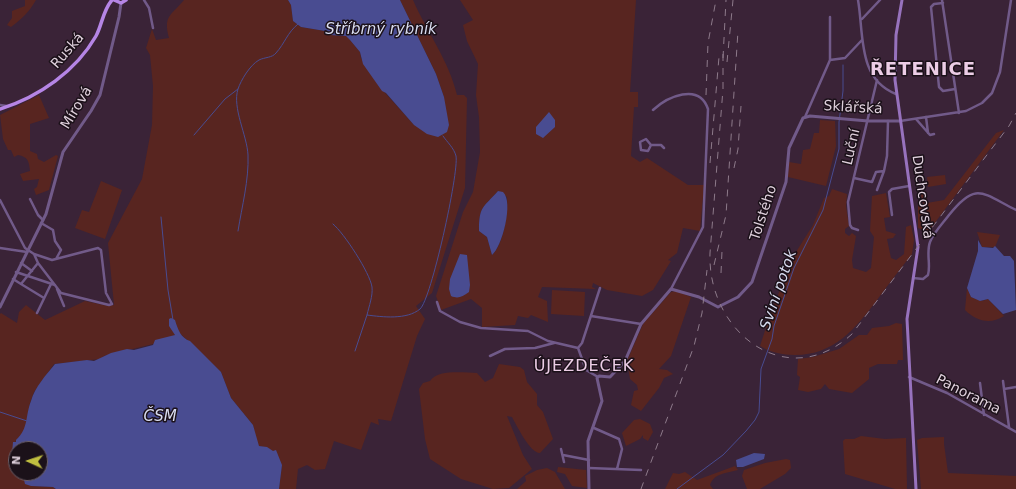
<!DOCTYPE html>
<meta charset="utf-8">
<style>
body{margin:0}
#map{position:relative;width:1016px;height:489px;overflow:hidden;background:#3a2337;font-family:"DejaVu Sans",sans-serif}
canvas{display:block}
.north{position:absolute;left:8px;top:441px;width:40px;height:40px;box-sizing:border-box;background:#1b1119;border:1px solid #695d67;border-radius:50%;rotate:273deg;font-size:11px;font-weight:700;line-height:16px;text-align:center;color:#dfd0dc}
.north::after{content:'';display:block;margin:auto;width:14px;height:18px;background:#c0be40;clip-path:polygon(50% 0,100% 100%,50% 72%,0 100%)}
</style>
<div id="map">
<canvas width="1016" height="489"></canvas>
<div class="north">N</div>
</div>
<script>
const ctx = document.querySelector('canvas').getContext('2d');
ctx.lineJoin = 'round';
function fillPath(path, color) {
  ctx.fillStyle = color;
  ctx.fill(path, 'evenodd');
}
function strokePath(path, color, width, dash) {
  ctx.strokeStyle = color;
  ctx.lineWidth = width;
  ctx.lineCap = dash ? 'butt' : 'round';
  ctx.setLineDash(dash || []);
  ctx.stroke(path);
}
function write(font, color, halo, rows, align = 'center') {
  ctx.font = font + ' "DejaVu Sans",sans-serif';
  ctx.lineWidth = 3;
  ctx.setLineDash([]);
  ctx.textBaseline = 'middle';
  ctx.strokeStyle = halo;
  ctx.fillStyle = color;
  for (const [text, x, y, turn = 0] of rows) {
    ctx.save();
    ctx.translate(x, y);
    ctx.rotate((+turn || 0) * Math.PI / 180);
    ctx.textAlign = isNaN(turn) ? turn : align;
    if (halo) ctx.strokeText(text, 0, 0);
    ctx.fillText(text, 0, 0);
    ctx.restore();
  }
}
fillPath(new Path2D(`
 M25,0H36C29,12 22,19 11,27L7,25L12,18V11L25,6Z
 M184,0H288L291,5L293,21L301,27L325,31L330,35L346,36L350,40L360,52L361,58L378,85L414,125L444,97L436,74L400,0H413C427,32 449,61 457,95H464L467,98L465,188L432,293L416,306L425,319L417,336L391,421L378,419L379,425L371,422L361,450L334,441L325,469L315,470L307,465L298,469L296,489H279L282,465C274,452 273,449 259,446L257,444L253,425L231,398L221,372L169,323L175,335L153,344L104,356L100,359L54,364L34,392L30,403L26,426L22,434L16,440L12,454L16,473L24,476L31,486L53,487L56,489H0V314L1,313L17,323L19,312L26,305L45,320L85,301L108,306L114,305L108,243L142,179L152,125L153,86L150,55L146,48L152,29L156,40L169,38C163,15 171,16 184,0Z
 M460,0H636L630,92H638V107H634L631,156L640,162L647,158L688,185H704L700,231L683,228L677,253L668,260L671,261L653,290L642,296L607,290L593,283L592,287L596,289L542,287L538,297L547,301L548,322L531,315L528,318L518,316L515,325L482,327V308L471,299L441,310L436,296L463,212L473,192L480,152L479,117L476,95L478,64L467,41L463,25L473,20ZM498,191L507,197C508,213 504,244 492,255L487,237L479,231C479,206 483,208 498,191Z
 M39,95L49,118L30,124V151L37,154L38,159L44,162L56,155L58,156L49,190L36,195L34,189L37,187L39,179L23,181L20,174L30,171C29,161 28,157 18,155L14,157L11,150H8L3,139L0,115Z
 M820,120L835,121L836,146L826,186L788,177L789,162L801,164L803,150L810,149L814,133H819Z
 M1004,130L928,232L918,228V205L923,204L920,191H926L927,203L944,200L996,133Z
 M945,175L946,184L928,187L927,177Z
 M101,181L122,190L105,239L75,228L82,210L89,212Z
 M832,189L847,194L846,206L849,226L845,229V233L849,236L852,233L856,236L852,260L853,268L866,272L871,268L874,237L870,231L872,196L886,193L890,217L884,218L886,231L896,234L893,238L887,239L891,258L896,260L904,254L906,227L911,225L914,240L912,254C900,269 888,285 877,300C855,329 834,355 795,355C783,355 769,352 760,346L772,309L796,252L813,225L824,198L829,196Z
 M977,232L1000,235L995,247H982Z
 M967,288L971,297L982,301L988,299L1004,316C990,325 976,321 965,310Z
 M552,290L585,292L584,316L551,314Z
 M676,291L691,297L671,356L659,369L667,370L673,374L664,378L659,388L641,411L631,405L634,391L638,390L637,385L630,379L627,361L643,324L671,292Z
 M896,323L902,324L903,360H898L897,364H878L869,368V379L852,393L829,389L825,384L821,389L808,392L798,390L800,377L797,375L798,359L813,357L839,349L859,335H867L872,328L889,326Z
 M499,364L520,367L524,370L527,382L537,394V405L543,412L553,439L540,453C530,453 517,426 512,417L507,416L523,455L532,469L509,488L493,489L461,479L430,459L425,439L419,389L423,383L430,381C438,369 464,373 477,373L485,382L493,378Z
 M640,419L650,424L653,432L648,441L643,438V435L640,439L626,446L622,433L634,420Z
 M861,436L885,439L906,438L907,489H895L845,474L843,441L845,439H854Z
 M944,437V444L948,473L1016,476V489H921L917,440L922,438Z
 M786,459L790,460L791,468L785,474L760,489H747L742,476L744,470L765,463Z
 M735,466L738,470C727,473 714,473 710,485L713,489H665L673,473L679,474L685,472L697,480Z
 M558,467L586,470L587,488L572,486L565,474L557,472Z
 M547,468L555,472L565,489H517L526,481L525,476L537,470Z`), '#582520');
fillPath(new Path2D(`
 M288,0H400L436,74L444,97L449,125L447,132L438,137L427,134L414,125L386,93L382,91L363,64L360,52L350,40L346,36L330,35L325,31L301,27L293,21L291,5Z
 M549,112L555,120V127L543,138L536,134V127Z
 M498,191L503,192C514,202 502,247 492,255L487,237L479,231C479,206 483,208 498,191Z
 M978,240L982,247L993,248L995,246L1004,256H1010L1014,261L1016,310L1003,314L988,299L980,301L971,297L967,288L978,251Z
 M460,254L467,255L470,285L469,292C462,297 458,299 451,296L449,289L450,279Z
 M171,318L175,320C178,330 181,338 190,341L221,372L231,398L253,425L259,446L267,447L273,451L276,450L282,465L279,489H56L53,487L31,486L25,484L23,476L20,473H40V449H16V471L12,454L13,442H16V440C29,428 25,416 31,401C35,387 46,375 55,364L87,360L94,361L111,353L127,349L134,350L153,345L155,340L175,335L169,326V319Z
 M754,453L765,454L764,459L743,467H737L736,460Z`), '#494c91');
strokePath(new Path2D(`
 M194,135L225,99L238,89
 M161,217L168,290L173,320
 M333,224C344,233 370,273 372,287C373,296 369,306 367,315C382,317 407,320 420,309C431,300 459,173 456,156C454,148 447,142 443,136
 M238,231C242,206 249,180 248,155C247,135 232,108 238,89C241,80 250,65 259,60C265,57 272,58 276,53C285,43 287,33 298,24
 M355,351L367,315
 M0,412L27,421
 M677,489L723,455L746,431L755,420L759,412L761,369L772,339L774,326L794,268L823,210L839,149V122L843,91V65`), '#494c91', 1);
strokePath(new Path2D(`
 M144,0L149,8L153,28
 M858,0C864,33 857,79 896,94
 M942,0L959,113
 M943,3L934,4L931,7L939,87L943,91L955,89
 M862,19L880,0
 M830,60L845,58L862,40
 M0,105L7,106
 M653,110C667,97 699,82 708,109L703,227L671,289
 M805,117L830,60V17
 M926,117L928,133
 M916,119L930,135L934,134
 M900,121L966,111L982,103L992,93L1000,72L1011,0
 M651,145L648,151L641,150L640,142L646,139L651,145H661L664,148
 M854,178L872,182L876,172L884,171L887,156L888,121
 M877,190L884,171
 M30,199L38,215L43,220
 M0,200L25,248L34,254L38,263L61,293L109,305L112,304L106,293L101,250L98,248L52,260L34,254
 M892,215L889,192L892,189L909,186
 M41,223L53,230L55,241L61,250L56,259
 M858,230L852,228L850,225L848,202L877,80
 M0,248L27,252
 M21,263L32,271
 M38,263L21,284L44,298
 M16,272L55,285
 M913,278L923,279L928,275C931,265 926,253 930,242C934,232 943,223 949,215C976,181 982,193 1016,210
 M13,279L21,284
 M57,289L64,306
 M437,302L440,311L460,322L481,328L528,331L548,341L578,348
 M37,313L51,284
 M591,316L641,324
 M490,356L505,349L535,348L554,343
 M598,377L586,370L578,348L582,343L600,288
 M909,377L947,393L1016,432
 M1003,381L1009,427
 M980,383L984,415
 M1004,389L1016,387
 M594,428L619,439L622,449L617,469
 M561,449L564,462
 M563,455L589,460
 M589,468L641,470`), '#715a89', 2.5);
strokePath(new Path2D(`
 M0,307L46,214L63,152L91,111L100,95L119,17L121,3
 M589,489L588,441L602,401L597,378L599,376L610,377L625,361L641,324L671,289L699,297L718,307L738,297L752,282L786,182L789,148L803,118L810,116L868,121H900`), '#715a89', 3);
strokePath(new Path2D(`
 M902,0L896,35L895,80L918,247L907,319L916,489`), '#9772bd', 3);
strokePath(new Path2D(`
 M114,0L121,3L126,0
 M0,109C39,97 76,71 96,36C102,25 103,10 112,0`), '#b585e5', 3.5);
strokePath(new Path2D(`
 M723,54V89L710,253C707,332 787,394 852,334L980,164L1009,126L1016,113
 M723,58L726,0
 M727,62L733,0
 M706,95L708,43L716,0
 M710,163L719,57
 M734,168L738,149L741,106
 M714,265L726,215L738,31
 M721,273L722,251
 M641,489L694,346L702,313L707,270`), '#8e7b8b', 1, [7, 7]);
write('14px', '#dfd0dc', '#1b1119', [
 ["Ruská",68,51,-49],
 ["Mírová",77,108,-59],
 ["Sklářská",853,108,3],
 ["Luční",852,147,-77],
 ["Duchcovská",922,197,82],
 ["Tolstého",764,213,-72],
 ["Panorama",968,395,27]
]);
write('italic 15px', '#d8dbef', '#1b1119', [
 ["Stříbrný rybník",381,30],
 ["Sviní potok",779,290,-71],
 ["ČSM",160,417]
]);
ctx.letterSpacing = '1px';
write('16px', '#eccde6', '#1b1119', [
 ["ÚJEZDEČEK",584,367]
]);
ctx.letterSpacing = '0px';
ctx.letterSpacing = '1px';
write('bold 18px', '#eccde6', '#1b1119', [
 ["ŘETENICE",923,70]
]);
ctx.letterSpacing = '0px';
</script>
